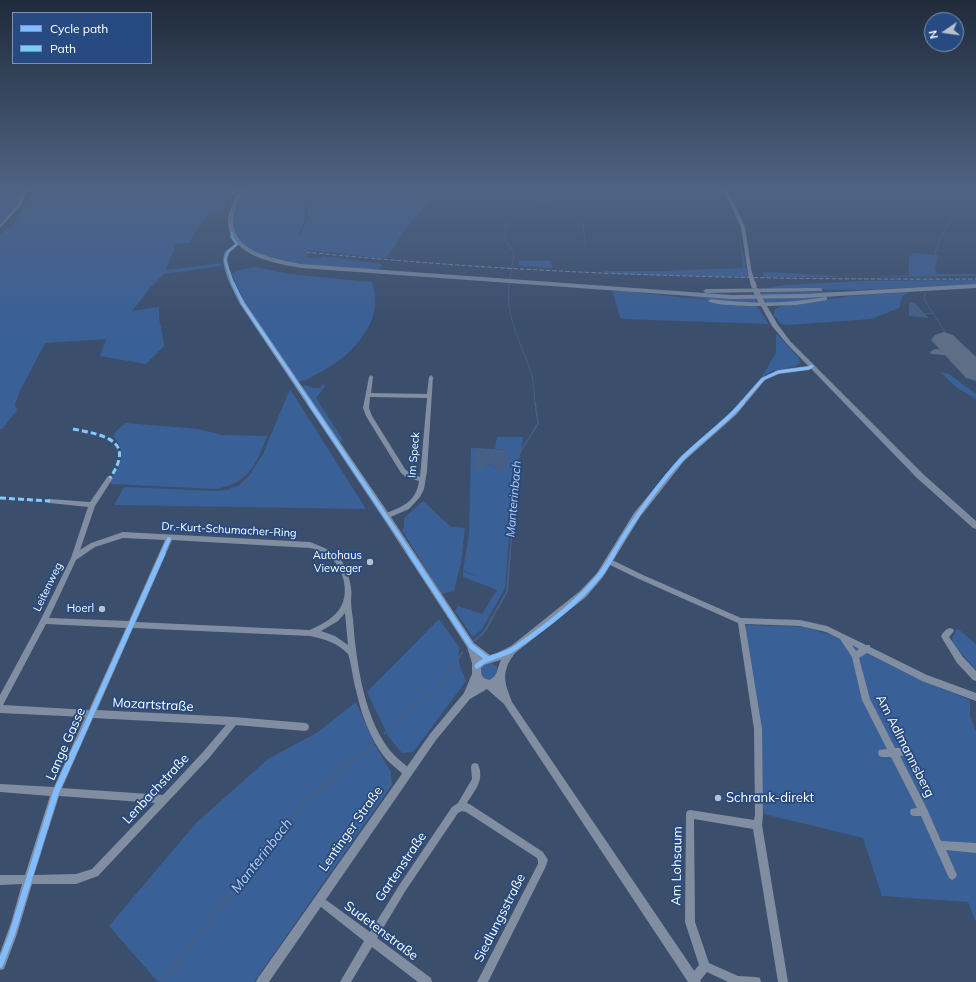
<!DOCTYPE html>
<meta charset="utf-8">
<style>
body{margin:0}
#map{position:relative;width:976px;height:982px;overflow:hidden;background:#3b4e6c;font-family:Mulish,sans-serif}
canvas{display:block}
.legend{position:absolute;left:12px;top:12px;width:140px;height:52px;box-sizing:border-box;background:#264a81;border:1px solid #7d92b3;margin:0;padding:5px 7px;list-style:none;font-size:12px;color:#fff}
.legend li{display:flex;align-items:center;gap:8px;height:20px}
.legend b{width:20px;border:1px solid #7d92b3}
.north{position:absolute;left:924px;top:12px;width:40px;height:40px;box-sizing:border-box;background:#264a81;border:1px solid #7d92b3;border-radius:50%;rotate:257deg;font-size:11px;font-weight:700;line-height:16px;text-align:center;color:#fff}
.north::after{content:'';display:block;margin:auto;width:14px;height:18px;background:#bac1cc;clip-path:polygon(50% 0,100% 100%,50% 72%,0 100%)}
</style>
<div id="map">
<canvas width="976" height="982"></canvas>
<ul class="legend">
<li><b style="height:5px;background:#80bcff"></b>Cycle path</li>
<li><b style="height:5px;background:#80caff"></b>Path</li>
</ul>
<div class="north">N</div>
</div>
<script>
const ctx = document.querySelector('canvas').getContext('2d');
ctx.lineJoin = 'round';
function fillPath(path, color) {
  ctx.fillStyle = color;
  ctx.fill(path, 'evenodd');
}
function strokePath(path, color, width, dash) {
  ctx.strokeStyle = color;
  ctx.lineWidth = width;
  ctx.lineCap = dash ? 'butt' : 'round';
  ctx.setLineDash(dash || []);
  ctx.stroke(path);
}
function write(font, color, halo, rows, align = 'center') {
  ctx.font = font + ' Mulish,sans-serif';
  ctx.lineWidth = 3.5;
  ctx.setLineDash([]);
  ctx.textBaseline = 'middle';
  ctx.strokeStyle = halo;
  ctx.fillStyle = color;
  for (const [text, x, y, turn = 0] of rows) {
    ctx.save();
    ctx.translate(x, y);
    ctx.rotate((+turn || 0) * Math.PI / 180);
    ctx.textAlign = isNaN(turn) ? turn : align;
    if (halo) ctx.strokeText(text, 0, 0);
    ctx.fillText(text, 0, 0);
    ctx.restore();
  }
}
fillPath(new Path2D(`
 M0,189L23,190L17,205L0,224Z
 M34,189H232L228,195L224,212L208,213L192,237L190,243L176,244L166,270L221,263L222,266L164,274L150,288L132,311L159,307C158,323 163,332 164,346L146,364L100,356L106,339L45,343L20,391L15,405L17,410L2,429H0V234L13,225Z
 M243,189H245L242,196L245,197L306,196C303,213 309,217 298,234L299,236L308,219L306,204L313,189H382L435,196L406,228L386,259L309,250L304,252L309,254L306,257L320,259L322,256L382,264L378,271C342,268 263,269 239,240C236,238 236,232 235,229C230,216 235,200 243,189Z
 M740,239L748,277L617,274L601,271H662L740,268L743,267Z
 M913,253L938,255L935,270L938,274H976V276L874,277L909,275V258Z
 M519,261H551L552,268L519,266Z
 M255,267L289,274L371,282C374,286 375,294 375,299C377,332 343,362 315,375C310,378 304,382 298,381L244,301L232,275L236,271Z
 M763,272L838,276L834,277H764Z
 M976,280V285L854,290L765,288L784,285L862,281Z
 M612,290L756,305L769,324L624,319L620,317Z
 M764,291L852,292L763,296L761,292Z
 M909,292L902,297L899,308L871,319L788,325L781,324L774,315V310L782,306L851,296Z
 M680,295L755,299L757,303L712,300Z
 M843,295L809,301L767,304L764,299Z
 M776,333L799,358L800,363L794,367L772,371L761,378L776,353Z
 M940,372L949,374L976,394V399L957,388Z
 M323,384L325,386L316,398L343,440L340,442L302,387L306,385L313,388H320Z
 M290,389L366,509L114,505L124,487L215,491L227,490L239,485L249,476L263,454Z
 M126,423L199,429L222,435L267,436C256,466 248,483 216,489L111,484L110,481C120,467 128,451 113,436L118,429Z
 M497,437H523L517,473L511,477L509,537L505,588L482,629L473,637L455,611L458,606L482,614L497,590L463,577V571L484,579L463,570L469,534L471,448H478L475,451L484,467L492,464L498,471L507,450L495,449Z
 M423,501L451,527L465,528L461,563L454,591L441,594L402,530L404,528V518Z
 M439,619L459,647V664L466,681L413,752L402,753L388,736L367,692Z
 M747,625L805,627L831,635L912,676L970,700V716L976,731V922L968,902L882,896L863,838L764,814L745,630Z
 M957,628L976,644V670L953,644L952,638Z
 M492,663L497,667L498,673L492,681L482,679L480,665Z
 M356,702L374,743L391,772L392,785L254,982H158L109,926L196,823L268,759L318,732Z`), '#3a6098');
fillPath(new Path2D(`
 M909,302L915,303L929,318L909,316Z
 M478,448L507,450L508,467L505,471H498L492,464L484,467L480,471H474L475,451Z`), '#465f86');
strokePath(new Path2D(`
 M953,189L961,200L954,216
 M529,191L545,203H555L579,214L583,225L585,244
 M505,254L511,248
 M927,262H933
 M918,268L919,262L924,261
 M510,279L514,253L505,240V228L523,194L533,189
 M509,284C504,316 523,346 532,376C534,385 534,395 535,403
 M927,285L939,240L953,218
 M925,293L924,299L949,338
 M924,314L933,313`), '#465f86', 1);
strokePath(new Path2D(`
 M510,554L517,457L538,424L535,402`), '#465f86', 1.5);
strokePath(new Path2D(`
 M474,641L485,631L507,591L510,553
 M385,733L435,690L462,653`), '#465f86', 2);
strokePath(new Path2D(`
 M162,982L263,851L303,803L374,743`), '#465f86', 2.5);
fillPath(new Path2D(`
 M935,349L957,350L962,353L957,356L931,354L930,352Z`), '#5e6e87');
fillPath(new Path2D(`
 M944,332L953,335L976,357V381L966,378L931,340L935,335Z`), '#5e6e87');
fillPath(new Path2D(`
 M25,189H28L20,206L0,228V225L17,205Z
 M233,189H237L233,195H231Z
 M371,375L373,377L371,393L427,394L429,377L431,375L433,377L427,471L424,489L420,497L409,509L386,519L384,518L383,516L384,514C401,507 416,503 419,481L406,477L401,473L366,416L363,408L369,377ZM370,397L427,398L420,477L410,473L405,469L372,416L369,408Z
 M108,476H110L113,478L95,506L80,550L91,543L123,532L310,542C322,547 336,551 343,563C347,570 350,580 351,588C352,593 351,597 351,601C351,606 352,613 353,619C356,661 364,724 395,756C400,761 406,765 411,770L412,773L411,776L408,777L405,776C400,771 394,767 389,762C372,744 361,714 356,690C354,684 350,657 348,654C338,643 324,639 310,636L133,628L97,710L234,717L305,723L308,724L309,727L308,730L305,731L236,725L209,758L98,876L76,884H32L17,934L4,969L0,970V953L11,923L22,884L0,885V875H25L50,796L0,792V784L54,787L85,717L0,713V695L41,619L71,558L88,507L50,503H48L47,501L48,499H50L90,502ZM123,538L165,540L129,621L49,618L76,560L95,547ZM172,540L310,548C318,550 326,553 332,559C345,571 350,597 338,611C331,620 320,625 310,630L136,622ZM345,613L348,645L335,636L321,631L338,621ZM46,624L126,628L89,710L3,705ZM93,718L226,725L203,752L163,795L62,788ZM59,796L155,803L92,869L76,874L34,875Z
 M608,558L643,575L741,618L800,620L827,626L866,645H870V647L927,675L976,693V701L922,681L867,653L859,658L870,699L895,748H904L907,749L908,752L907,755L900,756L927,809L941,841L976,843V853L946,850L957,875L955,878L952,880L949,878L921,816H914L911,815L910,812L911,809L917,808L891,757H882L879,756L878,753L879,750L887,749L862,700L852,657L840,639L826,632L800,626L745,624L762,729L763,815L762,825L788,982H778L753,829L694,819L695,922L709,963L738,976L756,977L760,978L761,982H728L707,972L699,982H690L689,980L690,976L699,965L685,922L686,814L687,811L690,810L754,820L755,815L754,729L738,623L639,579L606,563L605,561L606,559ZM852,645L859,649L856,651Z
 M950,628L953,629L954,631L949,637L963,657L976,671V681L973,680L957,663L942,638L941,636C943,632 946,629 950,628Z
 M475,763L478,764C485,780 475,790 467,803L471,805L543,852L548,860L545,868L488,982H477L538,864V861L537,858L466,812L462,811L458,813L406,890L377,938L431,978L432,982H418L372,947L351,982H340L364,941L316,903L314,900L316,897L319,895L322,897L370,932L400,884L452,807L458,803L472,779L471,767L472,764Z`), '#818ea2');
fillPath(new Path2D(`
 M723,189H727L745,227L752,274L748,273L741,227Z
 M230,232H234V237L239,244C236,247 232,249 229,253C222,263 240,294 246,304L389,514L474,643L490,655L497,653L511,646L580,591L597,573L634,513L680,457L732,411L761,378L778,370L807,366L812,364L815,366L809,370L779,374L765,380L736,415L684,461L640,517L603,577L586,597L515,653C512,658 508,662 507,667C502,679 508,691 512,702L699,978L701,982H688L504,704L487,689L470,699L436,740L269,982H256L258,978L430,734L464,693L472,674V663L467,647L383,518L240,304C235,293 218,265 225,252C227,249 232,247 235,244L230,237ZM501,660C497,668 498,677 489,680C482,678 481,676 481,668L484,665Z`), '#818ea2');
fillPath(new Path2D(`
 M240,189H244C241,195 237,202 235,209C224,251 271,258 301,264L732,295L804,294L976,284V288L804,298L732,299L301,268C275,263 232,257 228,224C227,212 235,200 240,189Z
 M820,288L822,289V291L706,293L703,291L706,289Z
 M825,297L827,298V300L796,305L767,306L778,325L791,342L923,474L976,521V529L973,528L917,478L787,344L772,326L761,306C749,306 717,306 708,301L711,299C750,304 786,304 825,297Z`), '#7c8a9f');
strokePath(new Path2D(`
 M306,252C529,275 752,280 976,279`), '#818ea2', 1, [4.5, 2]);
strokePath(new Path2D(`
 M750,273L753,284`), '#818ea2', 4.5);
strokePath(new Path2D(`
 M753,283L754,286`), '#818ea2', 5.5);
strokePath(new Path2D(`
 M756,291L762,303`), '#7c8a9f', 6);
strokePath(new Path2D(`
 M73,429C104,435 136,440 110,478
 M0,498L50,501`), '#80caff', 3, [6, 3]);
strokePath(new Path2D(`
 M232,233V237L237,244L228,252L225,260L233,284`), '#80bcff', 2.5);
strokePath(new Path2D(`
 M233,283L243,304L310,403
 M742,403L763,379L778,372L809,368L812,366`), '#80bcff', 3);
strokePath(new Path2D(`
 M309,402L411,554
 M162,554L169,539
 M613,554C633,521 655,487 682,459C701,439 725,424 743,402`), '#80bcff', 4);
strokePath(new Path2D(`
 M410,553L471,646L488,659
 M477,666C487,656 504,656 515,648C543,629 578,602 599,576C605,569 609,561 614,553
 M78,744L163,553`), '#80bcff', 5);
strokePath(new Path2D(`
 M0,965L12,934L56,792L78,743`), '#80bcff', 6);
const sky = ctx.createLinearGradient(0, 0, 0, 326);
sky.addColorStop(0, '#202b3b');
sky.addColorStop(0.58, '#4f6383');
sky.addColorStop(1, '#4f638300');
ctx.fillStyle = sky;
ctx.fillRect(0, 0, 976, 326);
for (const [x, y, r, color] of [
 [370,562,4,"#bac1cc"],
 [102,609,4,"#bac1cc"],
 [718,798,4,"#bac1cc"]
]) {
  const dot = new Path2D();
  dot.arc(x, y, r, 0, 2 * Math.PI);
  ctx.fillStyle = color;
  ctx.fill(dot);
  strokePath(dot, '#264a81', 1.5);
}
write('11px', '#fff', '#264a81', [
 ["Im Speck",414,455,-85],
 ["Dr.-Kurt-Schumacher-Ring",229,530,3],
 ["Leitenweg",48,587,-64]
]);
write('11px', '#fff', '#264a81', [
 ["Autohaus",362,556],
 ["Vieweger",362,569],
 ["Hoerl",94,609]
], 'right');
write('italic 12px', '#b9cfee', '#264a81', [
 ["Manterinbach",514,499,-85]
]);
write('13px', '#fff', '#264a81', [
 ["Mozartstraße",153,705,3],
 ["Lange Gasse",66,744,-66],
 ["Am Adlmannsberg",905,746,63],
 ["Lenbachstraße",156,789,-47],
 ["Lentinger Straße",351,829,-55],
 ["Am Lohsaum",677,866,-89],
 ["Gartenstraße",401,867,-56],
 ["Siedlungsstraße",500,918,-63],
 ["Sudetenstraße",381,931,37]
]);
write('13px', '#fff', '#264a81', [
 ["Schrank-direkt",726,798]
], 'left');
write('italic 14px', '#b9cfee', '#264a81', [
 ["Manterinbach",262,856,-52]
]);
</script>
